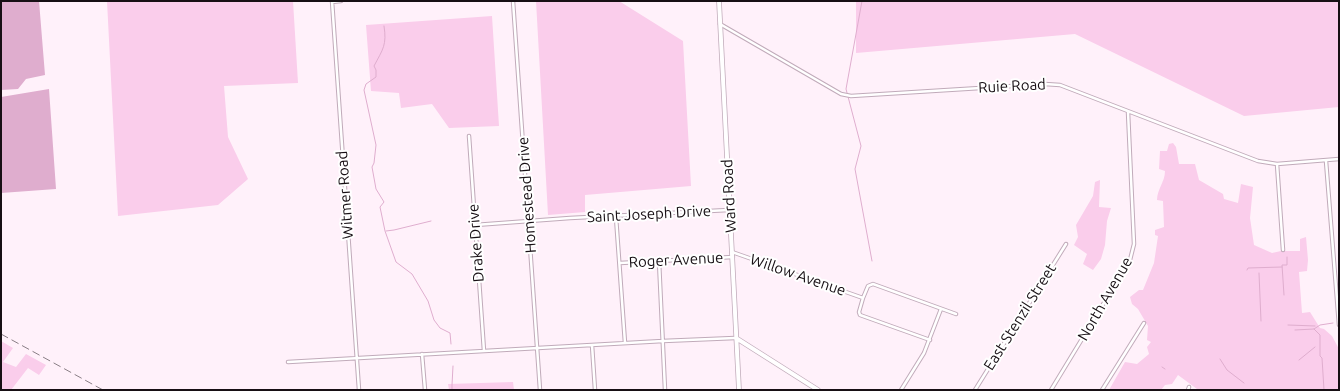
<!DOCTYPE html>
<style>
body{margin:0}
#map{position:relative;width:1340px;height:391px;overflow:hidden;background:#fff1fa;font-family:Ubuntu,sans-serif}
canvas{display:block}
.frame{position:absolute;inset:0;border:2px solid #170f14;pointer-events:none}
</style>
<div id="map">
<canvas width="1340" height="391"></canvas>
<div class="frame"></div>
</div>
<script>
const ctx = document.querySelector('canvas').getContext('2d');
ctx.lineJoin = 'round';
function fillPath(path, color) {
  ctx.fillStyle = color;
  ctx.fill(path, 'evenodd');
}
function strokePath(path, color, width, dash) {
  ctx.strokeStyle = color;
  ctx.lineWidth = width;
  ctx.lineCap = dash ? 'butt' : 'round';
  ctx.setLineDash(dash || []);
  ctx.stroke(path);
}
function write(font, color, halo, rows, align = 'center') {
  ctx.font = font + ' Ubuntu,sans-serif';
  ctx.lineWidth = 4;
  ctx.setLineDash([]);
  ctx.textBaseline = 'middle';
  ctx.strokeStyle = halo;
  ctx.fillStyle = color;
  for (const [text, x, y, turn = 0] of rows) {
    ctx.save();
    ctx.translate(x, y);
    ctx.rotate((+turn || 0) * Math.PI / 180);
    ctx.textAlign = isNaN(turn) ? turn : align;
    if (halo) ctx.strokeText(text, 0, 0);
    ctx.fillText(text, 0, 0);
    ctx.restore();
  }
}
fillPath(new Path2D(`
 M107,1H293L298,83L224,86L228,137L248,179L218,205L118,216Z
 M536,1H619L683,41L691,186L585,195V212L548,215Z
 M856,1H1339V107L1244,116L1075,34L856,53Z
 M492,16L499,126L449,128L432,104L401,108L399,93L371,91L366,25Z
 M1173,143L1176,147L1179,164H1195L1199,180L1223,194L1224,199L1238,203L1241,184L1253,187L1250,218L1254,245L1272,253L1281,251H1300V239L1306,237L1308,260L1307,271L1299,272L1302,313L1310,312L1320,328L1324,329L1332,336L1339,349V390H1197V389L1178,375L1172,384L1165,385L1161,390H1109L1125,362L1137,364L1149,354L1147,347L1151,342L1147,340L1148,326L1138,309L1132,304L1130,297L1139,290H1143L1154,263L1158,236L1155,235V230L1164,227L1163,201L1157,200C1157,189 1165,182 1165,171L1159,169L1160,151H1167L1169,144Z
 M1100,180L1099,207L1111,208L1107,221L1105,245L1101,259L1093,270L1083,264L1087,254L1074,245L1078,237L1076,225L1093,196L1095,182Z
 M1,341L13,348L3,362L16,367L26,354L46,365L39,375L28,368L11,390H1Z
 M513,382L514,390H449L448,384Z`), '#facdeb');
fillPath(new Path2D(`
 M1,1H39L45,75L26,79L18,89L1,90Z
 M49,89L56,189L1,193V97Z`), '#dfadce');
strokePath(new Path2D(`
 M862,1L846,89L861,146L855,169L872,261
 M384,26C387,45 383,49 374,66L376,70V77L366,84L364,90L376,145L374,163L372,167L376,189L384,202L380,207L385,231L396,262L412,274L428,301L434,320L440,328L450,333L451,344
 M386,231L394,230L431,221
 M1247,270L1248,268L1282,267
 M1259,273L1261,321
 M1284,295L1282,265H1287V257
 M1288,325L1315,326
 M1314,329L1320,335V356L1322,358L1324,390
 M1295,330L1314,329L1320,325L1333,323
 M1220,359L1227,370L1244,383
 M1299,360L1315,347
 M1162,367L1165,369
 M452,390V385L453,366`), '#dfadce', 1);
const street = new Path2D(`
 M332,1L359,390
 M513,1L540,390
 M332,2L341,1
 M720,24L841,94L851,96L1045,84L1060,85L1258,161L1277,164L1339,159
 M469,136L484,351
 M1326,161L1339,325
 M1277,164L1283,250
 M616,217L625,343
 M475,225L570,218L729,210
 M732,252L863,298
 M659,261L665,390
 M620,263L733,257
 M930,340L860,315L859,312L863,298L868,286L873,284L956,314
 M592,345L595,390
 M422,354L425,390
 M288,362L663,341L735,338
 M901,390L924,353L941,309
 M975,390L1066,244
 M1051,390L1130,260L1134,244L1128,112
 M1102,390L1144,323
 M1188,390L1189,387`);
const secondary = new Path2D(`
 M719,1L739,390
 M736,338L818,390`);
strokePath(street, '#c1abba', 4.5);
strokePath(secondary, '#c1abba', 5.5);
strokePath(street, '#fff', 2.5);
strokePath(secondary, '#fff', 4);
strokePath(new Path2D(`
 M1,334L103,390`), '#897e85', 1, [8, 4]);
write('15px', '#170f14', '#fff', [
 ["Ruie Road",1012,86,-3],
 ["Witmer Road",345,195,-94],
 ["Homestead Drive",527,195,-94],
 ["Ward Road",729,196,-93],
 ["Saint Joseph Drive",649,214,-3],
 ["Drake Drive",476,243,-94],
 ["Roger Avenue",676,260,-3],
 ["Willow Avenue",798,275,19],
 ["North Avenue",1105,299,-60],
 ["East Stenzil Street",1020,317,-58]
]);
</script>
